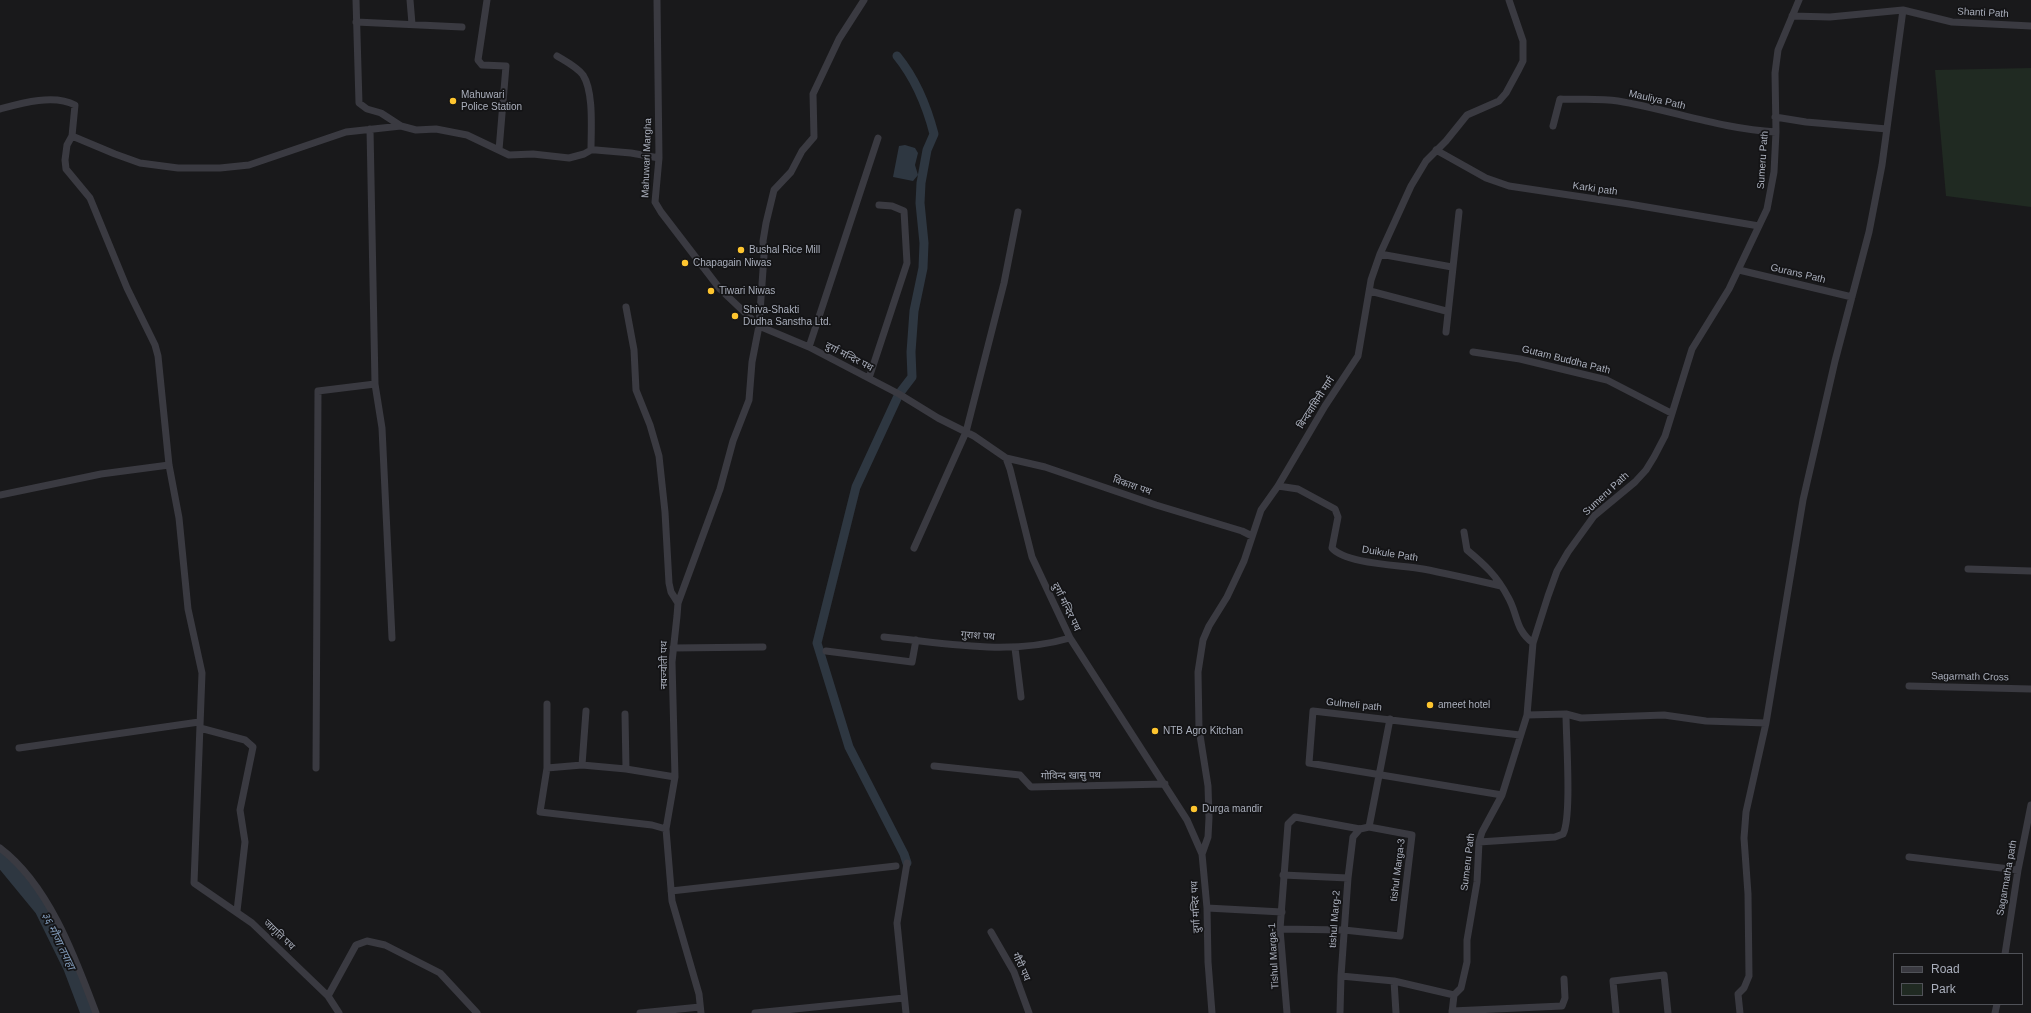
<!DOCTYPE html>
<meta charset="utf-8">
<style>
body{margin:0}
#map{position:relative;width:2031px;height:1013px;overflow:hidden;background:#19191b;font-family:Helvetica,sans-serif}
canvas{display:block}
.legend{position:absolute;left:1893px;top:953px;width:130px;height:52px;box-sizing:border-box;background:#141416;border:1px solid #505258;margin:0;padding:5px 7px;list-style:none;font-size:12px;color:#aaafbc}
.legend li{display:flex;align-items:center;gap:8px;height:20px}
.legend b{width:20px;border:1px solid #505258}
</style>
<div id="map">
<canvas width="2031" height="1013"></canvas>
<ul class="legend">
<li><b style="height:5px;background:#3a3a41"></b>Road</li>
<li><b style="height:11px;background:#202a22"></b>Park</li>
</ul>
</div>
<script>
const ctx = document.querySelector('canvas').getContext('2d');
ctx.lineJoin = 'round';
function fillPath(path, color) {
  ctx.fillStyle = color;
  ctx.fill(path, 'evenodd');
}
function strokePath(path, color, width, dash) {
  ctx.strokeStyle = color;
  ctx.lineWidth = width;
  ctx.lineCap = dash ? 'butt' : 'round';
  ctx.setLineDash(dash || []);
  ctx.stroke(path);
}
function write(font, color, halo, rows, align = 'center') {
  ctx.font = font + ' Helvetica,"Noto Sans Devanagari",sans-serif';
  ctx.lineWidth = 3.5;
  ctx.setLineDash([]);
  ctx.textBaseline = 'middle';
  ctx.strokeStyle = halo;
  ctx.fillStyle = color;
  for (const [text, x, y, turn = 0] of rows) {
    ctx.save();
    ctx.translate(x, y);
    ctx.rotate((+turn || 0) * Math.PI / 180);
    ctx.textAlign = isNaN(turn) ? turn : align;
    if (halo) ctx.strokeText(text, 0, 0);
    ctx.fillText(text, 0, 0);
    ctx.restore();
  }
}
fillPath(new Path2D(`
 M2031,68V207L1946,196L1935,70Z`), '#202a22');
fillPath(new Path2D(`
 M905,145L915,148L918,153L915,165L918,175L913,181L893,177L899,146Z`), '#2e3741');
strokePath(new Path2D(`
 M897,56C915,78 927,107 934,134L927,150L921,183L920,203L924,243L923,268L914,311L911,352L912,377L899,394L856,487L817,643L849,747L904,854L907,863`), '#2e3741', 9);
strokePath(new Path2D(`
 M0,858L42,909L71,968L88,1013`), '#2e3741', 15);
strokePath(new Path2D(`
 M356,0L359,103L367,109L381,113L401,126
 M410,0L412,24
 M487,0L478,60L482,65L506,66L499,150
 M657,0L659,158L655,202L661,212L720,289L759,326L809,347L899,394L938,418L974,436L1006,458L1010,469L1032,557L1070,638L1187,820L1202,854L1207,908L1208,962L1212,1013
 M1792,16L1830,17L1903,10L1952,22L2031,26
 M356,22L462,27
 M557,56C565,61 577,67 583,75C594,92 591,130 591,150
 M0,109C22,103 54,94 75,105L72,136L115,154L140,163L178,168H220L249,165L346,132L401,126L416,130L436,129L467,135L509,155L533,154L569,158L584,154L591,150H596L631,153L659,158
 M1775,117L1806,122L1887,129
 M1553,126L1560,99C1579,100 1599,98 1618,101C1671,110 1722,129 1776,132
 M370,129L375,384L382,428L392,638
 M72,136L67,145L65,160L66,169L90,198L127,288L155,345L158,356L169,465L179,518L188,609L202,673L194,883L252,923L328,996L339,1013
 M1436,150L1486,178L1509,186L1629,204L1759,226
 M1380,254L1452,267
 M1739,270L1852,297
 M1370,291L1446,311
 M626,307L634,350L636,390L650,425L659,456L665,512L669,583L671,592L678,603
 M1446,332L1459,212
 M809,347L878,138
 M1473,352L1520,359L1607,380L1671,413
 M869,378L907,263L904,211L892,206L879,205
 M1006,458L1045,467L1156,505L1242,531L1252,536
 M1278,486L1298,489L1335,509L1338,517L1332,548C1345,564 1401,565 1423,569C1449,574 1475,580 1501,586
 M0,495L101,474L169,465
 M1464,532L1467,550C1485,565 1497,576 1508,597C1518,614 1515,630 1533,643
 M914,548L966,432L1004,283L1018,212
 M1968,569L2031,571
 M884,637C946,643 1009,656 1070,638
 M673,648L763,647
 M1015,648L1021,697
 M826,651L912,662L916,640
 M1909,686L2031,689
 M625,714L626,769
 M1527,715L1566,714L1581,718L1664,715L1706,721L1766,723
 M200,728L245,740L253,747L240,810L245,842L237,911
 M19,748L199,722
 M582,765L586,711
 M934,766L1020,775L1031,787L1165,784
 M316,768L318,391L375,384
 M547,768V704
 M1502,795L1309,763L1313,711L1520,735
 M1369,827L1390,719
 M666,829L652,825L540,812L547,768L582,765L626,769L675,777
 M1479,842L1555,837L1563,834C1572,817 1566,738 1566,714
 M0,848C49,885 75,957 96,1013
 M1202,854L1208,837L1209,818L1208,786L1199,729L1198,672L1203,640L1209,626L1227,597L1244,561L1261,510L1278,486L1325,406L1358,356L1371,280L1380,254L1411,186L1426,161L1446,141L1467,115L1499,101L1506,93L1519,69L1523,61V41L1509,0
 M1909,857L2018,870
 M1283,875L1348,878
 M671,891L896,866
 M1207,908L1282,912
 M1280,929L1344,930L1400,936L1412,835L1369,827L1360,829L1295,817L1288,824L1280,929L1287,1013
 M991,932L1014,972L1029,1013
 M2005,954L2018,870L2031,805
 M1341,976L1394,981L1454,995
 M1394,981L1396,1013
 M328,996L356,945L367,941L385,945L440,973L477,1013
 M1452,1011L1562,1006L1565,998L1564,979
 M640,1013L700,1007
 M701,1013L699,994L672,901L666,829L675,777L672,662L677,616L678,603L720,489L733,441L749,400L752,362L759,326L764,256L763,241L766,223L774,190L791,172L802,151L814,137L813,94L839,39L864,0
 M755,1013L904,998
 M906,1013L897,923L907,863
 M1340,1013L1341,976L1348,878L1353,837L1360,829
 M1452,1013L1454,995L1461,988L1467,962V940L1477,882L1479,842L1482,832L1502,795L1527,715L1533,643L1548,596L1557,571L1568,552L1594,516L1635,482L1646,470L1654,457L1665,436L1692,349L1729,289L1767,209L1774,172L1776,132L1775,73L1778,50L1799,0
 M1616,1013L1613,981L1664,975L1668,1013
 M1740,1013L1738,994L1744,988L1749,976L1748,894L1744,838L1746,812L1766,723L1803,500L1835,361L1869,232L1882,165L1903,10
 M1995,1013L1997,1004`), '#3a3a41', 7);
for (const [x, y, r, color] of [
 [453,101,4,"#fec52f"],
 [741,250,4,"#fec52f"],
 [685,263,4,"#fec52f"],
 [711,291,4,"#fec52f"],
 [735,316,4,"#fec52f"],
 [1430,705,4,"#fec52f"],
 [1155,731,4,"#fec52f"],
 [1194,809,4,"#fec52f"]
]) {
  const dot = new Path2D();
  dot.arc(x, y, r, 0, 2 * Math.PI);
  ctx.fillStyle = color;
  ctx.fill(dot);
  strokePath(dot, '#141416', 1.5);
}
write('10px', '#aaafbc', '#141416', [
 ["Shanti Path",1983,13,3],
 ["Mauliya Path",1657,100,13],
 ["Mahuwari Margha",647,158,-88],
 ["Sumeru Path",1763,160,-86],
 ["Karki path",1595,189,8],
 ["Gurans Path",1798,274,13],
 ["दुर्गा मन्दिर पथ",849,357,27],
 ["Gutam Buddha Path",1566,360,14],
 ["बिन्दवासिनी मार्ग",1316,403,-57],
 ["विकाश पथ",1132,486,19],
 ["Sumeru Path",1606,494,-43],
 ["Duikule Path",1390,554,9],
 ["दुर्गा मन्दिर पथ",1066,607,64],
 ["गुराश पथ",978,636,4],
 ["नवज्योती पथ",664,665,-90],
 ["Sagarmath Cross",1970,677,1],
 ["Gulmeli path",1354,705,6],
 ["गोविन्द खासु पथ",1071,776,-1],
 ["Sumeru Path",1468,862,-83],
 ["tishul Marga-3",1398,870,-83],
 ["Sagarmatha path",2007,878,-80],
 ["दुर्गा मन्दिर पथ",1196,907,-93],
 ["tishul Marg-2",1335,919,-86],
 ["जागृति पथ",279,935,44],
 ["Tishul Marga-1",1274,956,-93],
 ["गौरी पथ",1021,967,65]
]);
write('10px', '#aaafbc', '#141416', [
 ["Mahuwari",461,95],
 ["Police Station",461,107],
 ["Bushal Rice Mill",749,250],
 ["Chapagain Niwas",693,263],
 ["Tiwari Niwas",719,291],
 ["Shiva-Shakti",743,310],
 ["Dudha Sanstha Ltd.",743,322],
 ["ameet hotel",1438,705],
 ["NTB Agro Kitchan",1163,731],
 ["Durga mandir",1202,809]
], 'left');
write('italic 11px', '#809ab8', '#141416', [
 ["३६ मौजा तपाहा",58,941,64]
]);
</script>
